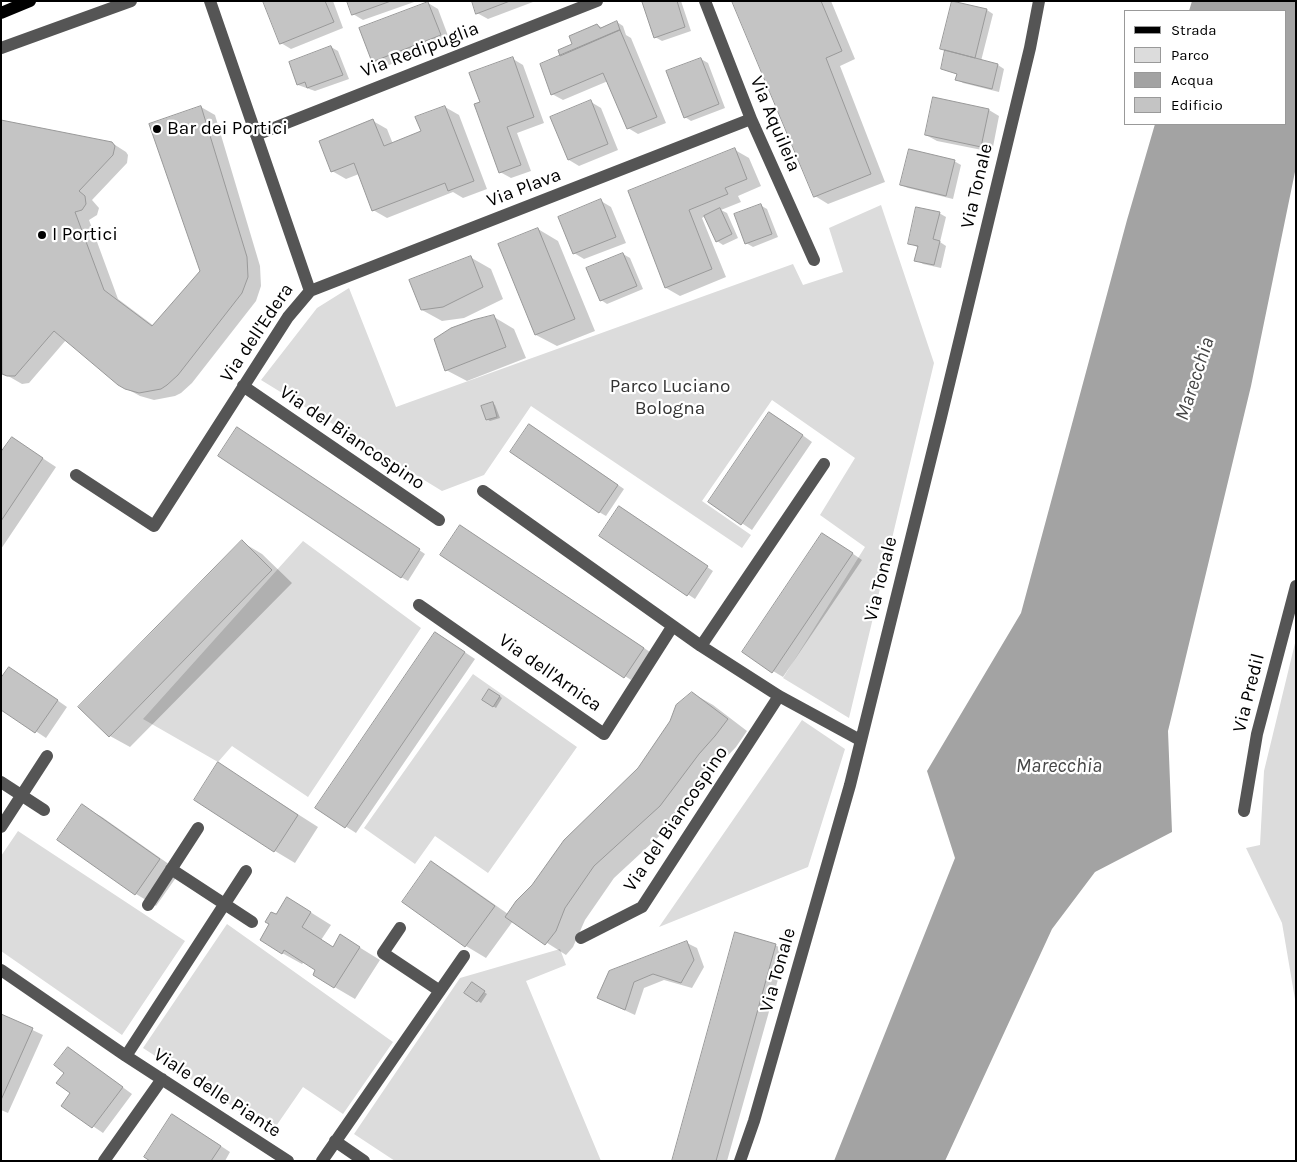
<!DOCTYPE html>
<style>
body{margin:0}
#map{position:relative;width:1297px;height:1162px;overflow:hidden;background:#fff;font-family:Karla,sans-serif}
canvas{display:block}
.frame{position:absolute;inset:0;border:2px solid #000;pointer-events:none}
.legend{position:absolute;left:1124px;top:10px;width:162px;height:115px;box-sizing:border-box;background:#fff;border:1px solid #999;margin:0;padding:6px 9px;list-style:none;font-size:15px;color:#000}
.legend li{display:flex;align-items:center;gap:10px;height:25px}
.legend b{width:25px;border:1px solid #999}
</style>
<div id="map">
<canvas width="1297" height="1162"></canvas>
<div class="frame"></div>
<ul class="legend">
<li><b style="height:6px;background:#000"></b>Strada</li>
<li><b style="height:14px;background:#dcdcdc"></b>Parco</li>
<li><b style="height:14px;background:#a3a3a3"></b>Acqua</li>
<li><b style="height:14px;background:#c4c4c4"></b>Edificio</li>
</ul>
</div>
<script>
const ctx = document.querySelector('canvas').getContext('2d');
ctx.lineJoin = 'round';
function fillPath(path, color) {
  ctx.fillStyle = color;
  ctx.fill(path, 'evenodd');
}
function strokePath(path, color, width, dash) {
  ctx.strokeStyle = color;
  ctx.lineWidth = width;
  ctx.lineCap = dash ? 'butt' : 'round';
  ctx.setLineDash(dash || []);
  ctx.stroke(path);
}
function write(font, color, halo, rows, align = 'center') {
  ctx.font = font + ' Karla,sans-serif';
  ctx.lineWidth = 4.5;
  ctx.setLineDash([]);
  ctx.textBaseline = 'middle';
  ctx.strokeStyle = halo;
  ctx.fillStyle = color;
  for (const [text, x, y, turn = 0] of rows) {
    ctx.save();
    ctx.translate(x, y);
    ctx.rotate((+turn || 0) * Math.PI / 180);
    ctx.textAlign = isNaN(turn) ? turn : align;
    if (halo) ctx.strokeText(text, 0, 0);
    ctx.fillText(text, 0, 0);
    ctx.restore();
  }
}
fillPath(new Path2D(`
 M881,205L934,363L849,718L783,678L865,547L820,515L855,458L772,400L702,501L751,535L742,548L531,406L484,475L442,491L261,380L317,308L349,288L396,407L793,264L803,285L843,272L829,228Z
 M303,541L421,628L308,797L232,746L218,762L143,719Z
 M1296,639V1005L1282,923L1246,848L1260,845L1264,771Z
 M473,674L577,747L488,873L435,836L415,864L364,828Z
 M802,720L845,749L808,867L659,927Z
 M18,831L185,941L122,1035L1,951V856Z
 M227,924L393,1042L343,1114L303,1087L272,1132L143,1048Z
 M560,949L566,965L526,981L601,1161H395L354,1134L460,978Z`), '#dcdcdc');
fillPath(new Path2D(`
 M1192,1H1296V167L1251,386L1168,731L1172,832L1095,872L1052,929L945,1161H834L955,858L927,771L1021,613L1127,220L1155,124H1286V11H1189Z`), '#a3a3a3');
fillPath(new Path2D(`
 M264,1H333L343,28L291,49L281,43Z
 M348,1H417L363,20L353,14Z
 M473,1H533V2L488,19L477,13Z
 M649,1H681L691,31L662,41L655,37Z
 M734,1H831L855,59L840,66L885,182L828,204L815,196Z
 M428,3L438,9L450,41L384,67L373,61Z
 M987,10L993,14L981,61L998,65L1004,69L999,92L963,83L957,79L958,75L943,68Z
 M617,22L623,26L626,35L631,38L666,123L638,134L628,128L608,81L563,100L552,94L562,56L597,25L603,28Z
 M331,47L338,51L349,79L315,91L298,85Z
 M513,59L523,65L544,123L517,133L531,171L511,178L500,172L481,103Z
 M701,59L708,63L725,108L691,121L685,117Z
 M591,102L601,108L618,150L579,166L569,160Z
 M201,107L215,115L260,266L261,286L256,301L192,383L181,393L175,396L154,400L140,396L118,384L66,340L29,383L22,384L3,373L1,367V122L112,143L126,152L128,155L127,163L92,200L99,208L97,215L89,220L118,299L154,326L201,271Z
 M445,107L459,115L487,189L463,198L453,192L387,218L373,210L359,174L346,179L332,171L373,121L387,129L393,144L422,132Z
 M989,110L999,116L992,152L937,141L926,135Z
 M735,150L749,158L761,186L738,196L741,202L721,210L727,213L738,238L723,245L717,241L705,216L702,218L726,277L680,296L666,288L630,192Z
 M954,161L961,165L953,199L908,188L901,185Z
 M601,201L611,207L626,243L584,259L574,253Z
 M760,205L767,209L778,237L753,247L746,243Z
 M939,213L946,217L940,242L946,246L941,268L923,264L916,260L919,248L909,243Z
 M538,229L558,241L595,331L557,346L536,335L500,244Z
 M623,254L630,258L643,289L607,304L601,300Z
 M470,257L491,269L503,299L464,318L442,321L422,310Z
 M494,317L514,329L526,358L467,381L446,370Z
 M492,403L495,405L500,418L490,421L487,419Z
 M780,419L812,442L752,530L709,501Z
 M536,429L624,489L606,516L599,512Z
 M244,433L425,554L408,581L401,577Z
 M12,438L56,467L1,549V454Z
 M626,512L713,571L695,599L600,536Z
 M467,530L650,652L631,680L625,676Z
 M833,540L862,560L783,677L773,671Z
 M242,542L262,554L292,583L130,747L110,736Z
 M436,633L475,659L356,833L317,808Z
 M20,674L67,707L46,738L1,708Z
 M490,690L502,698L496,708L484,700Z
 M692,693L713,705L747,731L736,747L719,765L680,817L614,878L585,920L573,947L566,955L513,921L486,958L466,946L403,902L431,863L451,874L508,914L639,769Z
 M219,764L318,827L295,863L275,851Z
 M82,806L102,817L180,872L156,906L136,894L58,840Z
 M307,910L331,925L321,940L334,948L341,936L380,960L355,999L314,975L317,970L304,962L302,964L282,953L276,916Z
 M687,943L697,948L704,967L692,988L664,980L644,988L635,1015L598,998Z
 M775,945L786,951L727,1161H673Z
 M472,984L487,994L481,1003L466,993Z
 M1,1015L43,1035L8,1113L1,1110Z
 M69,1048L132,1094L103,1133L62,1105L71,1093L66,1072Z
 M183,1121L230,1152L225,1161H152Z`), '#0003');
const building = new Path2D(`
 M263,1H325L334,22L280,44Z
 M347,1H391L352,15Z
 M472,1H510L476,14Z
 M645,1H677L685,27L654,38L642,2Z
 M732,1H821L842,51L826,58L871,174L814,197Z
 M952,1L987,9L975,58L940,49Z
 M428,2L441,35L372,62L359,28Z
 M617,21L620,30L560,56L558,50L572,44L569,36L597,24L600,28Z
 M620,30L657,117L627,129L603,73L551,95L540,64Z
 M331,46L343,75L307,88L305,82L297,85L289,62Z
 M945,50L998,64L992,89L955,80L957,74L941,69Z
 M513,57L534,117L507,127L521,165L499,173L474,104L480,102L469,73Z
 M701,58L719,104L684,118L666,71Z
 M933,97L989,109L981,147L925,135Z
 M591,100L608,144L568,160L550,117Z
 M201,106L247,257L248,277L242,293L178,375L167,385L161,389L139,393L125,389L118,385L54,331L15,376H7L2,374L1,120L112,142L115,146L113,155L79,191L85,196L86,204L82,210L75,212L104,290L152,326L200,271L149,124Z
 M445,106L474,181L448,191L445,183L372,211L354,163L331,172L319,141L373,119L384,146L421,131L415,117Z
 M735,148L747,179L725,188L728,194L689,210L712,269L665,288L628,191Z
 M909,149L955,160L946,196L900,185Z
 M601,199L616,237L573,254L558,217Z
 M761,204L772,234L745,244L734,214Z
 M916,207L940,212L933,239L940,241L934,265L914,261L918,246L908,244Z
 M720,208L732,234L716,242L704,216Z
 M538,228L575,319L535,335L498,244Z
 M623,253L637,286L600,301L586,268Z
 M471,256L483,287L443,307L421,310L409,280Z
 M494,315L506,347L445,371L434,339L451,328L473,320Z
 M493,402L497,417L486,420L481,406Z
 M769,412L803,435L741,525L708,502Z
 M529,424L618,485L599,513L510,452Z
 M237,427L420,549L401,578L218,456Z
 M12,437L43,458L1,521V452Z
 M619,506L708,566L687,596L599,536Z
 M460,525L644,648L624,678L440,555Z
 M822,533L853,553L772,673L742,652Z
 M242,540L272,570L109,737L78,707Z
 M435,632L465,652L345,828L315,808Z
 M9,667L58,700L35,733L1,710V678Z
 M489,689L500,696L493,707L482,700Z
 M692,692L728,719L715,736L699,754L660,806L594,866L565,908L556,931L545,945L505,917L516,901L532,885L564,840L638,768L670,721L676,705Z
 M218,762L298,815L274,852L194,800Z
 M82,804L160,859L135,895L57,840Z
 M431,861L495,906L465,947L402,902Z
 M287,897L311,912L302,927L333,947L340,934L360,947L334,988L313,975L315,970L284,950L282,954L260,940L269,924L265,922L271,912L276,914Z
 M735,932L776,944L716,1161H672Z
 M687,941L694,960L681,983L653,974L634,982L625,1010L597,998L609,971Z
 M472,982L485,991L477,1002L464,993Z
 M1,1014L33,1028L1,1100Z
 M68,1047L123,1087L92,1128L61,1106L70,1093L56,1083L64,1073L54,1065Z
 M172,1114L221,1146L211,1161H150L144,1157Z`);
fillPath(building, '#c4c4c4');
strokePath(building, '#999', 1);
strokePath(new Path2D(`
 M210,1L310,291
 M705,1L751,119L814,260
 M1,48L131,1
 M256,135L597,1
 M243,386L439,520
 M76,475L154,526L288,317L310,291L751,119
 M483,491L701,646L779,696L860,740
 M419,605L604,734L672,627
 M701,646L824,464
 M1,782L44,810
 M1244,811L1257,734L1296,586
 M1,827L47,756
 M171,869L252,922
 M148,905L198,828
 M400,928L383,953L440,991
 M581,938L642,907L779,696
 M1,970L126,1056L288,1161
 M126,1056L246,871
 M335,1141L364,1161
 M104,1161L162,1079
 M322,1161L464,956
 M740,1161L754,1121L850,785L941,417L1030,48L1039,1`), '#555', 12);
strokePath(new Path2D(`
 M1,13L30,1`), '#000', 12);
for (const [x, y, r, color] of [
 [157,129,5,"#000"],
 [42,235,5,"#000"]
]) {
  const dot = new Path2D();
  dot.arc(x, y, r, 0, 2 * Math.PI);
  ctx.fillStyle = color;
  ctx.fill(dot);
  strokePath(dot, '#fff', 2);
}
write('19px', '#000', '#fff', [
 ["Via Redipuglia",420,50,-21],
 ["Via Aquileia",775,124,67],
 ["Via Tonale",977,186,-77],
 ["Via Plava",524,188,-21],
 ["Via dell'Edera",257,333,-56],
 ["Via del Biancospino",352,438,34],
 ["Via Tonale",881,579,-76],
 ["Via dell'Arnica",550,673,35],
 ["Via Predil",1249,693,-76],
 ["Via del Biancospino",676,819,-56],
 ["Via Tonale",778,970,-74],
 ["Viale delle Piante",217,1093,33]
]);
write('19px', '#000', '#fff', [
 ["Bar dei Portici",167,129],
 ["I Portici",52,235]
], 'left');
write('19px', '#333', '#fff', [
 ["Parco Luciano",670,387],
 ["Bologna",670,409]
]);
write('italic 20px', '#444', '#fff', [
 ["Marecchia",1195,379,-72],
 ["Marecchia",1059,766]
]);
</script>
